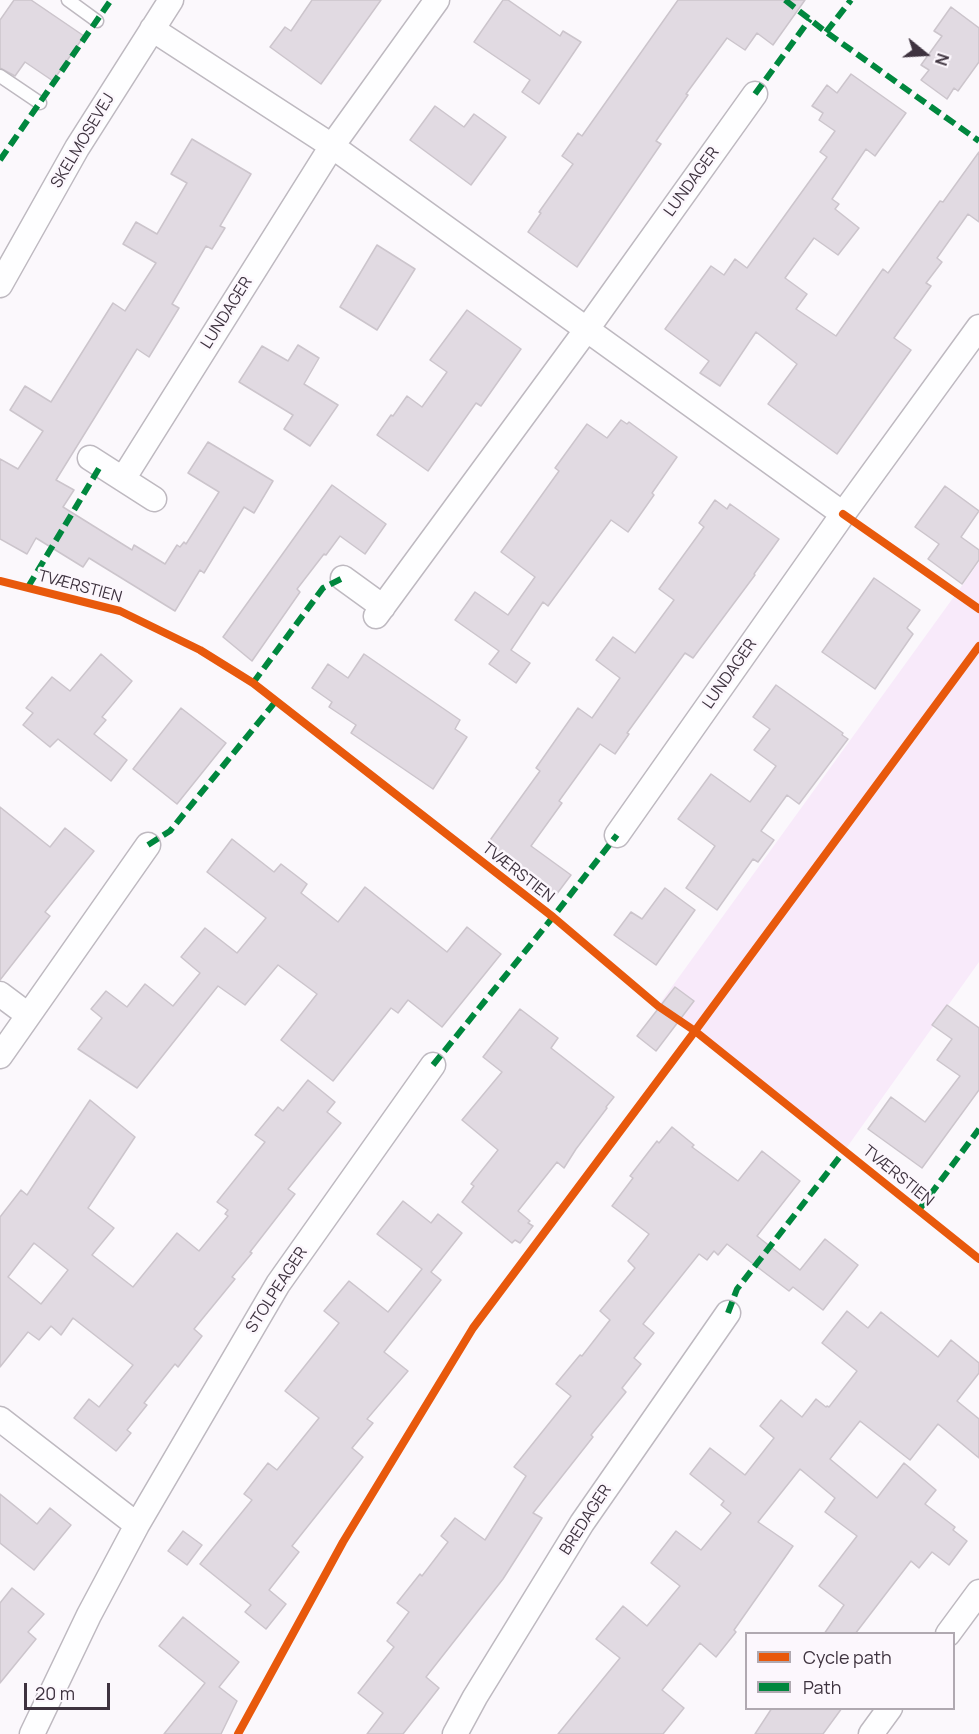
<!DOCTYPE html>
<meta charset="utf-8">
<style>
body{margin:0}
#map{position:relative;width:979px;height:1734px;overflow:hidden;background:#fbf8fc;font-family:Manrope,sans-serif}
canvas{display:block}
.legend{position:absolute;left:745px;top:1632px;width:210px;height:78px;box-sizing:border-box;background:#fcf7fd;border:2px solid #b0a9b1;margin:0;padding:8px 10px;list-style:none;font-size:18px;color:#3e333f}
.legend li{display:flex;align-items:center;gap:12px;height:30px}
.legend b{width:30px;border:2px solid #b0a9b1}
.north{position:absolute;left:895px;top:24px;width:60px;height:60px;-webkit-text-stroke:4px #fcf7fd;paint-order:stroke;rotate:108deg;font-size:16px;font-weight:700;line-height:24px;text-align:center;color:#3e333f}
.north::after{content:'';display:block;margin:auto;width:21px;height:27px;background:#3e333f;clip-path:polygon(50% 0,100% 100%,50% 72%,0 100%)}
.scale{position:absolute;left:24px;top:1683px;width:86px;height:27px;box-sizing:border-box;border:3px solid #3e333f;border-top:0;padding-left:8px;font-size:18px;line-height:21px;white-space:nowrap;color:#3e333f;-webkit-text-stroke:4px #fcf7fd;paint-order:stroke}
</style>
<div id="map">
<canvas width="979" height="1734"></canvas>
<ul class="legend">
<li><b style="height:8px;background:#e8590c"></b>Cycle path</li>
<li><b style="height:8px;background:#00873e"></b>Path</li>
</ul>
<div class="north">N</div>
<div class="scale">20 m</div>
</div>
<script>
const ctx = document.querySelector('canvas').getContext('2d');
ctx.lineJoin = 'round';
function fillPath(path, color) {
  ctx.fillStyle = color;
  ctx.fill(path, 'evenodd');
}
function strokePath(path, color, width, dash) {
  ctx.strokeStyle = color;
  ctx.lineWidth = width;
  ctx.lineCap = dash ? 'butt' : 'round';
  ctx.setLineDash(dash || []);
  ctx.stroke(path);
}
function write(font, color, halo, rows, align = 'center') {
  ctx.font = font + ' Manrope,sans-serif';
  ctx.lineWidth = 5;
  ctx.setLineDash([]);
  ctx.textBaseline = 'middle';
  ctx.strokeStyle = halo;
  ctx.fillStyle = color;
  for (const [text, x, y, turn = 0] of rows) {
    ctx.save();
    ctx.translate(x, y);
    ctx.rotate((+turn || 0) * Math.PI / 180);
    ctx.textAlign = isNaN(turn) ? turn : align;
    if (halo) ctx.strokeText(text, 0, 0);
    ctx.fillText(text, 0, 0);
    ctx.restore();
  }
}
fillPath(new Path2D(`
 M979,562V962L845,1150L695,1031L658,1006Z`), '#f8eafa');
const building = new Path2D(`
 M14,0H31L84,36L53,81L25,62L15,76L0,68V20Z
 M312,0H381L321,84L270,47L285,27L291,31Z
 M503,0H508L560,36L563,31L581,42L539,104L522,92L530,80L474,42Z
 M678,0H805L773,45L757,33L745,50L727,38L686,94L688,95L656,141L661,144L577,267L528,232L541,213L539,212L573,164L562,156L578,133L582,136Z
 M951,7L979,28V62L958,91L954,88L947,99L921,80L929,70L921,65L942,36L934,31Z
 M851,74L906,113L875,156L866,149L832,199L839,204L835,209L859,228L838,255L814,238L785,278L807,294L796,309L836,336L883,269L888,273L940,201L943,202L979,152V222L968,214L937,258L942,262L926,283L931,286L894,338L911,350L837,454L768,404L797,364L756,332L720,386L700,373L709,361L665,329L711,266L724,275L735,259L747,268L827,157L820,152L835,131L819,120L823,113L812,106L827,85L837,93Z
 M435,106L464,127L474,114L506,137L471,185L410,140Z
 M192,139L251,174L220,226L225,228L212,249L206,246L172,304L179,308L149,357L137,349L56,480L74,490L63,507L132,550L134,545L165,564L177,545L180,547L184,542L186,544L219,492L188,473L208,442L273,481L254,513L244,507L204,573L200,570L175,611L89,558L83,567L36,538L27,554L0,539V459L18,469L43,431L10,410L25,386L51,402L113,303L125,311L156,263L123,244L136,222L157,234L187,183L171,174Z
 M377,245L415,269L377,330L340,307Z
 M467,310L521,349L481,406L476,403L428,471L377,435L391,415L393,416L407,396L422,407L447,372L430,360Z
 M298,345L319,358L304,384L338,405L310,446L284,429L293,415L239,382L262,346L288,361Z
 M621,420L627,424L629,422L677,457L652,493L654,495L628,532L611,520L548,606L543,602L511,650L530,663L516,683L489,664L499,651L455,620L475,592L508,615L535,577L501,552L559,471L555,468L587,424L607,438Z
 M332,485L386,524L365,554L340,536L326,555L324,554L297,589L300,592L252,661L223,637Z
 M945,486L979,511L961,537L979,550V560L962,584L928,559L939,544L915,527Z
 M715,500L727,509L730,504L779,539L754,574L755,575L693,658L685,653L627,733L629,734L615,754L600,744L559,801L562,803L531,846L571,875L556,895L528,874L529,873L488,843L540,771L536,768L578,708L592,718L620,678L596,660L613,637L635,653L674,600L659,589L704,527L699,523Z
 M874,578L920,610L907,628L913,634L875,689L822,652Z
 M101,654L132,681L102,717L106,720L94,734L127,760L111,781L58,739L50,747L23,725L33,713L26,708L52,677L70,691Z
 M364,654L460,720L455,729L467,737L433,789L351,733L356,725L329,707L332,702L312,688L328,664L348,678Z
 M776,685L843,733L842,735L848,739L799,804L787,795L761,831L774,840L758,862L753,859L717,910L686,888L715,846L678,819L711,774L750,802L776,766L754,750L770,729L753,717Z
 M181,708L226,743L177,804L133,769Z
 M0,807L50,847L65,828L94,851L45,912L50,916L0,980Z
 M232,839L274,872L281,864L307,884L301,893L338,922L365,887L447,952L467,927L501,954L442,1027L408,1000L398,1013L391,1008L333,1081L281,1040L317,994L278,965L245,1005L218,986L137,1088L78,1049L102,1018L91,1009L106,991L127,1007L145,984L173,1006L200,973L181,957L205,928L237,953L266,918L207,872Z
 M665,888L695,910L656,965L614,935L631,912L642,919Z
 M675,987L694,1001L656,1051L637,1036Z
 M947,1005L979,1028V1090L922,1168L868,1129L891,1097L925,1122L960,1076L937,1060L952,1039L932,1025Z
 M520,1009L558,1038L551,1048L614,1097L606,1107L607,1108L576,1149L564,1168L557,1162L518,1211L530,1221L528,1223L533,1226L520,1243L515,1240L512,1243L462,1202L474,1186L471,1184L498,1150L462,1120L502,1072L483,1057Z
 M308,1080L335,1102L327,1112L341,1123L288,1189L295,1194L250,1252L252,1253L232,1277L235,1279L194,1329L202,1336L178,1367L175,1364L144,1403L147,1405L127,1430L131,1433L117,1450L116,1451L74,1418L89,1399L99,1407L133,1365L73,1318L61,1335L51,1326L39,1340L28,1332L0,1367V1217L21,1190L27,1195L90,1100L135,1137L88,1208L114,1228L92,1255L133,1287L177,1233L199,1251L228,1216L225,1214L228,1210L217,1202L265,1142L255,1135L278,1107L283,1111ZM34,1243L68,1270L41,1304L8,1277Z
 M672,1127L694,1145L692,1147L738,1181L762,1151L800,1181L757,1236L800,1270L825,1239L858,1265L823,1310L793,1287L789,1291L727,1244L718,1255L714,1251L707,1260L699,1254L643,1324L654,1333L634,1358L641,1364L622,1388L626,1392L591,1435L593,1437L533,1513L542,1518L503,1579L426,1677L439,1688L403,1734H367L383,1713L358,1693L394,1647L387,1641L409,1612L397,1603L420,1574L422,1576L448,1542L441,1536L455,1518L485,1540L526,1476L514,1467L571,1396L556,1384L580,1355L582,1356L610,1320L600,1311L635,1268L628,1261L649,1234L612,1206L633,1178L630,1176L657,1141L659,1143Z
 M403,1201L431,1223L438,1214L462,1233L431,1272L441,1280L384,1352L408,1371L367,1419L373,1423L352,1448L363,1457L292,1546L299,1552L269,1590L286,1604L266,1629L245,1612L251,1605L200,1564L252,1500L244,1494L268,1463L277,1470L319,1418L285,1391L339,1323L324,1311L349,1281L388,1312L422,1269L377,1234Z
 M847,1311L868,1328L881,1312L938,1357L951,1340L979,1363V1373L957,1401L979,1419V1458L938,1424L910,1460L860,1421L830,1459L877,1498L904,1463L936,1490L925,1504L955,1527L953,1530L967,1541L949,1565L932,1552L919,1568L911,1561L855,1634H824L844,1605L819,1586L857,1536L825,1512L835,1498L800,1469L758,1522L793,1546L734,1630L736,1632L716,1657L700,1643L662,1690L684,1708L663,1734H558L620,1658L596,1639L623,1606L647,1626L680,1586L651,1563L676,1531L701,1550L731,1513L721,1505L724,1501L690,1474L710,1448L745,1475L774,1438L760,1426L781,1400L802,1417L816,1399L826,1407L827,1406L829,1407L857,1371L822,1343Z
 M0,1494L37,1524L50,1508L71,1525L34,1570L0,1543Z
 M183,1531L202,1545L187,1565L168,1551Z
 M12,1588L44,1614L28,1632L36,1639L0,1683V1603Z
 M183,1617L239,1662L219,1687L237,1701L221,1734H164L205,1683L159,1646Z
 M772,1708H842L823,1734H755Z`);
fillPath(building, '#e1dae2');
strokePath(building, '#ccc5cc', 1.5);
const service = new Path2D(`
 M68,0L97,21
 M0,76L40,103`);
const minor = new Path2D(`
 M152,29L332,146L843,514
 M0,285L77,148L171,0
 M90,458L154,499
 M123,479L332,146L437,0
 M343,578L383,607
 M376,616L587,329L755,94
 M617,835L843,514L979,327
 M0,994L28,1015
 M0,1056L148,845
 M0,1419L137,1525
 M948,1634L979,1592
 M32,1734L89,1615L137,1525L278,1284L433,1065
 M455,1734L475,1697L582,1523L728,1313
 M871,1734L890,1708`);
strokePath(service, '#beb9c0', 15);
strokePath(minor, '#beb9c0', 27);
strokePath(service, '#fefeff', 12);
strokePath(minor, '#fefeff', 24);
strokePath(new Path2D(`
 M785,0L826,32L979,141
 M826,32L851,0
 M755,94L810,19
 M0,160L111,0
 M28,587L101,465
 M253,683L323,588L343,578
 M148,845L170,831L276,701
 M433,1065L553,917L617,835
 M919,1210L979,1129
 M728,1313L737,1289L845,1150`), '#00873e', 6, [12, 6]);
strokePath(new Path2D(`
 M843,514L979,609
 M0,581L120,611L200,650L253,683L553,917L658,1006L695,1031L979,1259
 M238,1734L343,1542L473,1328L695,1031L979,646`), '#e8590c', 8);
write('16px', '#3e333f', '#fcf7fd', [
 ["SKELMOSEVEJ",83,141,-59],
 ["LUNDAGER",692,182,-54],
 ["LUNDAGER",227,313,-58],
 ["TVÆRSTIEN",80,587,15],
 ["LUNDAGER",730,674,-55],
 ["TVÆRSTIEN",518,873,38],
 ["TVÆRSTIEN",898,1176,39],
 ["STOLPEAGER",277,1290,-57],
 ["BREDAGER",586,1520,-57]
]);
</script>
